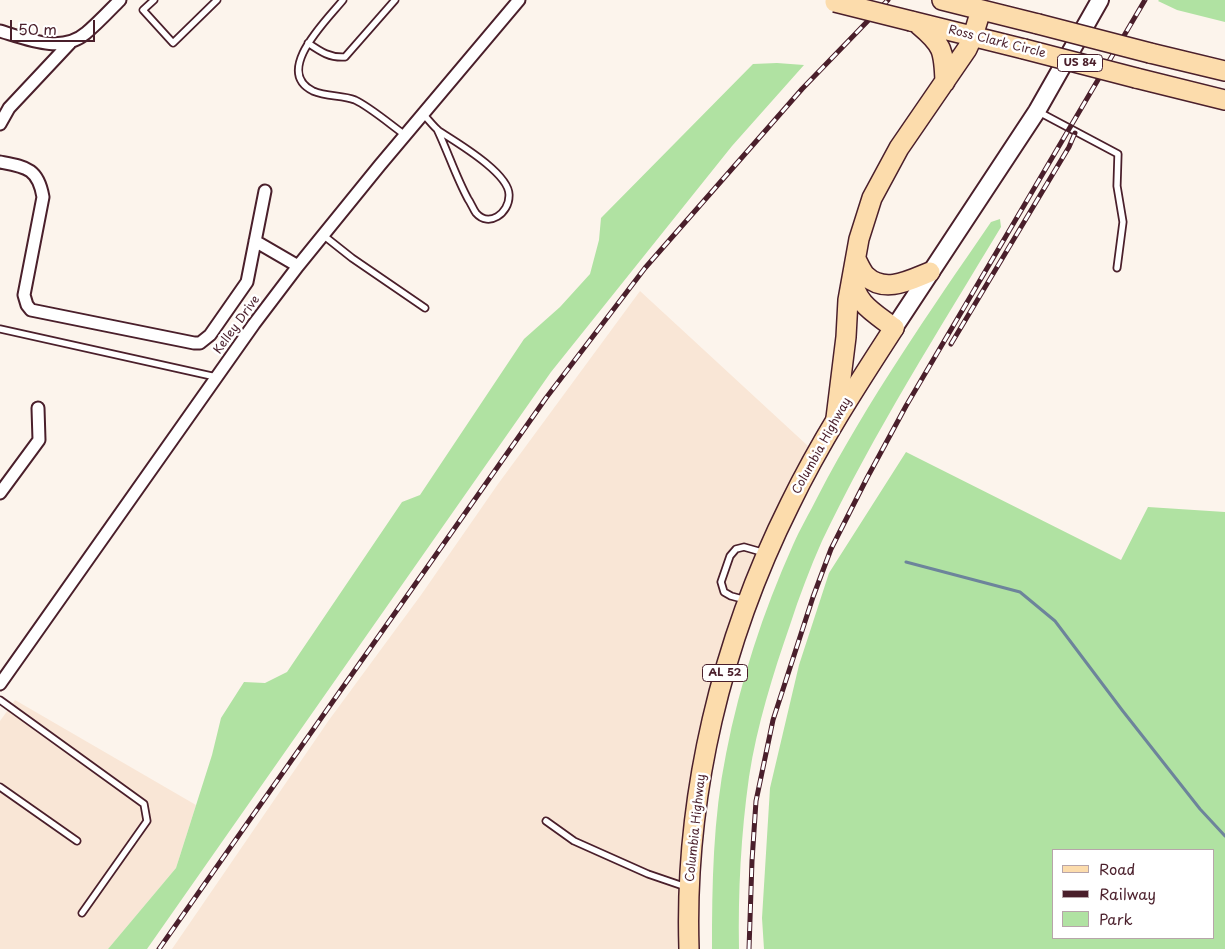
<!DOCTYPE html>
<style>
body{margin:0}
#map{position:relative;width:1225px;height:949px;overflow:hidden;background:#fcf4ec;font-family:"Playpen Sans",sans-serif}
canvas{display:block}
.legend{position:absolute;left:1052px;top:849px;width:162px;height:90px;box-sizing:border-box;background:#fff;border:1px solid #b7a5aa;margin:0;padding:6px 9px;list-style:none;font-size:15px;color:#4a1f2b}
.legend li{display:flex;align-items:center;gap:10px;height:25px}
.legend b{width:25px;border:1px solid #b7a5aa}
.scale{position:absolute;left:10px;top:20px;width:85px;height:22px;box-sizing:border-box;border:2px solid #4a1f2b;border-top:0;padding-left:6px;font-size:15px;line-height:18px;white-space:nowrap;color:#4a1f2b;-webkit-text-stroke:4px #fff;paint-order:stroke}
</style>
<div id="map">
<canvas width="1225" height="949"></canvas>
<ul class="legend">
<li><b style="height:6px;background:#fcdcac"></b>Road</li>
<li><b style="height:6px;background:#4a1f2b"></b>Railway</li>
<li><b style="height:14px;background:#b0e2a2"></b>Park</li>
</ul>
<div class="scale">50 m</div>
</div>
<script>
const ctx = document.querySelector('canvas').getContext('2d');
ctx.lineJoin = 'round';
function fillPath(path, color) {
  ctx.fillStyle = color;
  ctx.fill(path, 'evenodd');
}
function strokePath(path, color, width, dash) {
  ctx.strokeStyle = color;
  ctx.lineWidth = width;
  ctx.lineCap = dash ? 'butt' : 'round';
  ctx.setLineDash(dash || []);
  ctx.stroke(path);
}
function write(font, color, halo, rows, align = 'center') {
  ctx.font = font + ' "Playpen Sans",sans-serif';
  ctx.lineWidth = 5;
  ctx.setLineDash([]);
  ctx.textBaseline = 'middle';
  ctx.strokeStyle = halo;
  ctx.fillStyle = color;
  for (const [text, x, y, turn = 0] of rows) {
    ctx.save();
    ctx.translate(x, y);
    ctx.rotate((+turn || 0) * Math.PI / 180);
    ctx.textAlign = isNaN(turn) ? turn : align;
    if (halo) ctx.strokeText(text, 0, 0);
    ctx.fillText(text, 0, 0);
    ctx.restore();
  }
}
fillPath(new Path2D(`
 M640,291L808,446L768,525L745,581L733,617L683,949H172L329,720L421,595L498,484Z
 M15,700L196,805L176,868L108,949H0V721Z`), '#f9e6d6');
fillPath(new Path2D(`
 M1159,0H1225V22L1177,10L1158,1Z
 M777,63L804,65L732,146L551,372L147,949H108L176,868L212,755L221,718L244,682L265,683L287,672L402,502L420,495L524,339L560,307L590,274L599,240L601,218L753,64Z
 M1000,219L1001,227C939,330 874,432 822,541C810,568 799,597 790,625C773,674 757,725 749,777C741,834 738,891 739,949H712C712,884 713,818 726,754C740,682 763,612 793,545C800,529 810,512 818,496C868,400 930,311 991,222Z
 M906,452L1121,560L1148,507L1225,512V949H764L762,918L770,788L799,665L829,573ZM1054,850H1214V938H1054Z`), '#b0e2a2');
strokePath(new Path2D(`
 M906,562L1020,592L1055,621L1122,710L1200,809L1225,836`), '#6d849b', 3);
const service = new Path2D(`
 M154,0L143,10L173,43L217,0
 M343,0C327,20 273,71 313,91C327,97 342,95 355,100C370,107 391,125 405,135
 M308,43C321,52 330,58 345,57L395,0
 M1039,112L1118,154L1117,186L1123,222L1117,268
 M423,114C428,119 433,126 439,131C456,142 511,174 509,196C509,213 489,228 476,213C473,209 471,203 468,199C456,177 448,152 437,129
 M323,235L352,258L425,308
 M0,329L216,377
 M746,600L731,596L724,592L721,582L730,556L736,549L744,547L765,553
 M0,700L144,804L147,821L82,913
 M0,787L77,841
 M546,821L574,841L648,874L686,887`);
const minor = new Path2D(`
 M0,31C27,39 62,54 86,33C98,23 109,11 120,0
 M0,124L9,108L70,43
 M0,162C26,167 38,168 43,197L24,295L27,305L31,310L194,343H200L210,335L247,282L265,191
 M255,241L298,266
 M0,493L39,440L38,408
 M0,684L254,324L298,266L380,165L519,0`);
const secondary = new Path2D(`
 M894,328L1037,111L1100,0`);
const primary = new Path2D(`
 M689,949C684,796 722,640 790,504C820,442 857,385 894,328`);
const trunk = new Path2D(`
 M942,0L1038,24
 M911,21L1024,49
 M919,25C943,45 944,51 945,82
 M1150,53L1225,71
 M1136,78L1225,100
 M856,259C859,265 862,272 866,276C885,294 910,280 930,272
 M853,278C855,304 875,313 894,328
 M836,418L846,337L848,300L859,239L872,198L899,148L967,49L973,36L981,10`);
strokePath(service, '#4a1f2b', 9);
strokePath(minor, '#4a1f2b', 15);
strokePath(secondary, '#4a1f2b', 20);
strokePath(primary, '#4a1f2b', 22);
strokePath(trunk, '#4a1f2b', 22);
strokePath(service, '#fff', 5.5);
strokePath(minor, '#fff', 11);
strokePath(secondary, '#fff', 16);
strokePath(primary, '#fcdcac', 19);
strokePath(trunk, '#fcdcac', 19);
const rail = new Path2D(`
 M951,344L1069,147L1075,133
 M159,949L546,398L645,268L802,89L888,0
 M749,949L752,861L756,801L773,720L813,597L831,549L867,478L906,406L1145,0`);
strokePath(rail, '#4a1f2b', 5);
strokePath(rail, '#fff', 3, [9]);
const trunkBridge = new Path2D(`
 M835,2L911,21
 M1038,24L1150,53
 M1024,49L1136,78`);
strokePath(trunkBridge, '#4a1f2b', 22, []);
strokePath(trunkBridge, '#fcdcac', 19);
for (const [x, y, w] of [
 [1080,63,45],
 [725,673,45]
]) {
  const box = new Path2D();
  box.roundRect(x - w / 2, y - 8.5, w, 17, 4);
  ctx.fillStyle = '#fff';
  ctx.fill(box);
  strokePath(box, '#4a1f2b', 1);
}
write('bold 11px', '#4a1f2b', null, [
 ["US 84",1080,63],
 ["AL 52",725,673]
]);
write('12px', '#4a1f2b', '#fff', [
 ["Ross Clark Circle",997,42,14],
 ["Kelley Drive",237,325,-54],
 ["Columbia Highway",822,446,-61],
 ["Columbia Highway",696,828,-84]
]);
</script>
